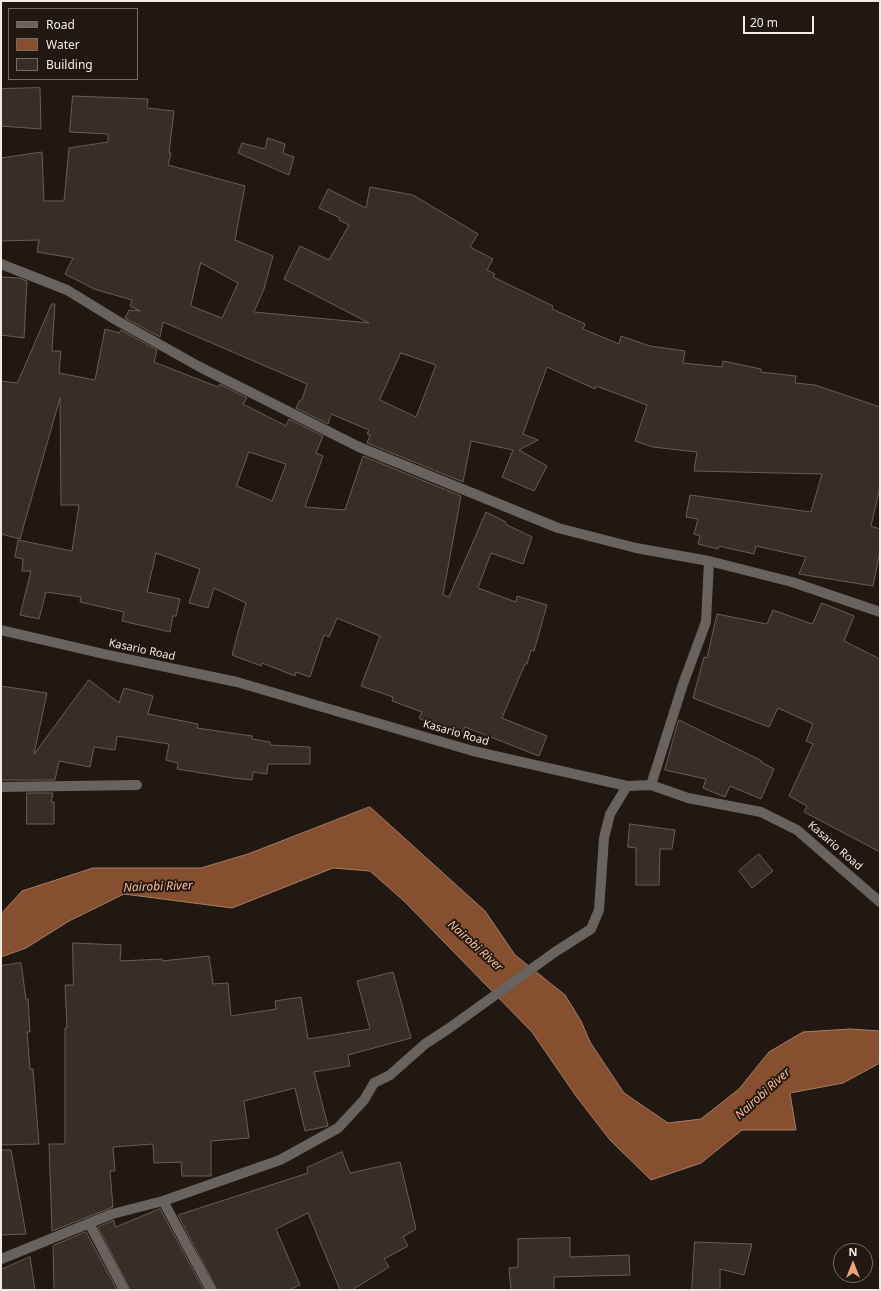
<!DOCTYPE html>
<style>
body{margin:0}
#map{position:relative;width:881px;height:1291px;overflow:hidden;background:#221812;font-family:"Noto Sans",sans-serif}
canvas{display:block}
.frame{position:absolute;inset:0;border:2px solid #f2eae6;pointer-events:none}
.legend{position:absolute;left:8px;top:8px;width:130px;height:72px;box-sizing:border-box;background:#221812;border:1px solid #756c67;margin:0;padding:5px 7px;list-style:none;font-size:12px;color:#f2eae6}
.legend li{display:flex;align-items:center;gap:8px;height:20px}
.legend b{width:20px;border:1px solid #756c67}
.north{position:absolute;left:833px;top:1243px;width:40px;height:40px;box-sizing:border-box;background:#221812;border:1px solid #756c67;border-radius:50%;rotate:0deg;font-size:11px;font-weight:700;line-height:16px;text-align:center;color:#f2eae6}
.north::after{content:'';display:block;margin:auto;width:14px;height:18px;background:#efa377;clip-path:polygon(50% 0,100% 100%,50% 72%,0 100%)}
.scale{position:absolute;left:743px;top:16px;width:71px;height:18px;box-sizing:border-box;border:2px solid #f2eae6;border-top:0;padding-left:5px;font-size:12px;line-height:14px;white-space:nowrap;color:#f2eae6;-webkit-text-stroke:3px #221812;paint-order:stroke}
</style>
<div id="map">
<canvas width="881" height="1291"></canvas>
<div class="frame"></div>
<ul class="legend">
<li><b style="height:5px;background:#696360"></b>Road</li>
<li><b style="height:11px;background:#865030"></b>Water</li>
<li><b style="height:11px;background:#392d27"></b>Building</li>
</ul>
<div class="north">N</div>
<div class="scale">20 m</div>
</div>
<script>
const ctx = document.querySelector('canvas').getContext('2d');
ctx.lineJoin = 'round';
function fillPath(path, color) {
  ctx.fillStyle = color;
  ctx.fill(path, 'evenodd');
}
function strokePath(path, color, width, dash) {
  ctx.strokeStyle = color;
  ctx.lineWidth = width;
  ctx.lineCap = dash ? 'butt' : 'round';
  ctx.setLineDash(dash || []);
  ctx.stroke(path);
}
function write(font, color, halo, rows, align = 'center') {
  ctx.font = font + ' "Noto Sans",sans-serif';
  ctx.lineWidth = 4;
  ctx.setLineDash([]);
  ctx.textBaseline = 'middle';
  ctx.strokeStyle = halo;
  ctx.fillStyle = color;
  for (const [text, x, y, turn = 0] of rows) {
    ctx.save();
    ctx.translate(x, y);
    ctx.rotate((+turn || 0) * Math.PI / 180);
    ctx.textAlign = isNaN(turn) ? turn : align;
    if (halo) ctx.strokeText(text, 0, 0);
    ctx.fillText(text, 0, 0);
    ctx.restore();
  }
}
const water = new Path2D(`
 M370,807L485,911L515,955L565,995L581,1021L590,1042L624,1093L668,1123L701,1119L739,1089L769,1052L803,1032L850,1029L880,1031V1063L843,1083L790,1093L796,1130H742L701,1163L651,1180L610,1140L576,1096L532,1032L404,901L370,871L333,868L232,908L124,894L69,921L26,948L1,957V914L22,891L93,868H201L248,854Z`);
fillPath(water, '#865030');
strokePath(water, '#a67e67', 1);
const building = new Path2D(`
 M40,88L41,129L1,126V89Z
 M73,96L148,99L147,108L174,111L169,153H171L168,165L245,186L235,240L273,256L264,289L254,312L369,323L284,279L300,246L329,260L349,225L339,220L340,218L319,208L328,189L366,208L370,187L413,195L478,234L470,247L493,259L487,270L495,274L493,277L553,306L552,309L585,324L583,329L619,344L621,336L650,346L685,351L683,363L722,367L723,361L761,369V372L796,376L795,383L815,385L880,407V487L871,526L880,529V551L873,586L799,574L806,557L756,546L754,554L719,546L718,549L698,544L700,536L694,534L698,519L686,517L690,495L811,512L822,474L694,471L697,452L653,447L635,441L647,405L596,386L595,389L547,367L523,434L538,440L519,450L547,466L534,491L502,477L513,450L471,441L463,482L367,443L370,435L367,434L369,430L331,414L328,424L296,408L300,400H302L307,384L163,322L160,337L125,318L129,310L140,311L130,306L132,300L94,289L65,274L73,258L37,252L39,240L1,241V158L42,152L44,201H64L69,148L108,142V134L70,132ZM201,263L238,283L222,318L191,306ZM401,353L436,365L416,417L380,400Z
 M268,138L285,144L283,153L294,157L289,175L238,153L242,143L265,149Z
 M1,277L19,278L27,281L24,338L1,335Z
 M52,304H55L52,351H61L59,373L95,380L105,329L119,333L121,330L157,350L154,362L218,387L220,384L247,398L243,404L286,426L289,419L323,436L316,453L323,456L305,507L345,510L363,456L461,496L443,595L449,597L486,512L506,522L505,524L532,537L523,564L491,553L478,588L516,602L517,596L547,605L534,651L531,650L527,664H525L502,718L547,736L539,756L465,727L462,733L446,726L444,730L419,718L422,712L392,701L393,697L361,686L380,636L337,618L329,637L324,635L310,677L296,672L295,676L262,663L261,666L232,655L246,603L214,588L208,608L189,603L200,569L156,553L147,592L180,599L176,616H173L170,632L122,621L124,612L80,602L81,597L46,592L39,619L20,615L31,571H22L23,559L15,557L18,540L72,551L79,505H61L60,398L20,539L1,534V381L17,383ZM249,452L286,464L272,501L237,486Z
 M822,603L854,616L844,641L880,659V852L804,812L807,806L789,796L813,744L806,741L813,724L778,708L769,727L693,698L704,657L707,658L717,614L767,624L773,610L812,624Z
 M89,680L119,703L124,688L153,696L148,714L198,724L197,728L252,736V739L270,742V745L310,747V764H268L267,774L253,772L252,780L233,778L177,769L178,763L166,760L169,744L117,736L115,750L94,747L90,767L59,761L55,780H1V686L47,693L34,754Z
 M679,720L762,761L761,762L774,769L761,799L730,786L725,797L703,788L706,779L665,770Z
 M27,793H53L51,802H54V824H27Z
 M630,824L675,830L672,849H660L659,885H636V848L628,847Z
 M759,854L773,871L752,888L739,871Z
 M73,943L121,945L120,961L162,959V961L209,956L213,984L228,983L231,1016L276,1009L275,1001L301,997L308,1039L370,1029L357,981L393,972L411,1038L348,1055L350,1066L314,1072L328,1126L305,1131L295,1088L244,1101L249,1138L211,1141V1176H182L181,1162L154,1163L153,1144L113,1147L115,1171H110L113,1207L52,1231L49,1144H65V1028H67L65,985H73Z
 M21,963L26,999H28L30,1032H27L30,1069H33L39,1144L1,1145V966Z
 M1,1150H11L26,1234L1,1235Z
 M342,1152L350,1173L400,1162L416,1229L403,1237L408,1246L384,1259L389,1267L352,1290H340L308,1213L276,1229L300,1285L289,1290H217L178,1215L308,1173L307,1168Z
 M160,1209L204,1290H130L98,1227L114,1220L115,1227Z
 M86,1232L117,1290H54L53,1246Z
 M570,1238V1257L629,1255L630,1275L554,1277V1290H511L509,1268L518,1267V1239Z
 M695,1242L752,1244L744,1275L720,1269V1290H692Z
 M30,1257L35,1290H1V1270Z`);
fillPath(building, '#392d27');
strokePath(building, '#6a5d56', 1);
strokePath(new Path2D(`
 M1,264L67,290L116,320L198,366L359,447L558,528L636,548L709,561L792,582L880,612
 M651,785L683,684L706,622L709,561
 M1,787L137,785
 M163,1201L211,1290
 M89,1223L124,1290
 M1,1259L112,1214L163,1201L280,1160L338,1128L364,1100L374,1083L390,1075L425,1044L448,1029L555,952L591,929L599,910L604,838L610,814L627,786`), '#696360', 10);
strokePath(new Path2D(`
 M1,630L104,654L237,682L473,751L627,786L651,785L688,798L761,812L797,830L880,902`), '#696360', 10);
write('11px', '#f2eae6', '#221812', [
 ["Kasario Road",142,650,12],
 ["Kasario Road",456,733,16],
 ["Kasario Road",835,846,41]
]);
write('italic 12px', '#febb96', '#221812', [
 ["Nairobi River",158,887,-2],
 ["Nairobi River",475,946,42],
 ["Nairobi River",763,1094,-42]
]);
</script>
